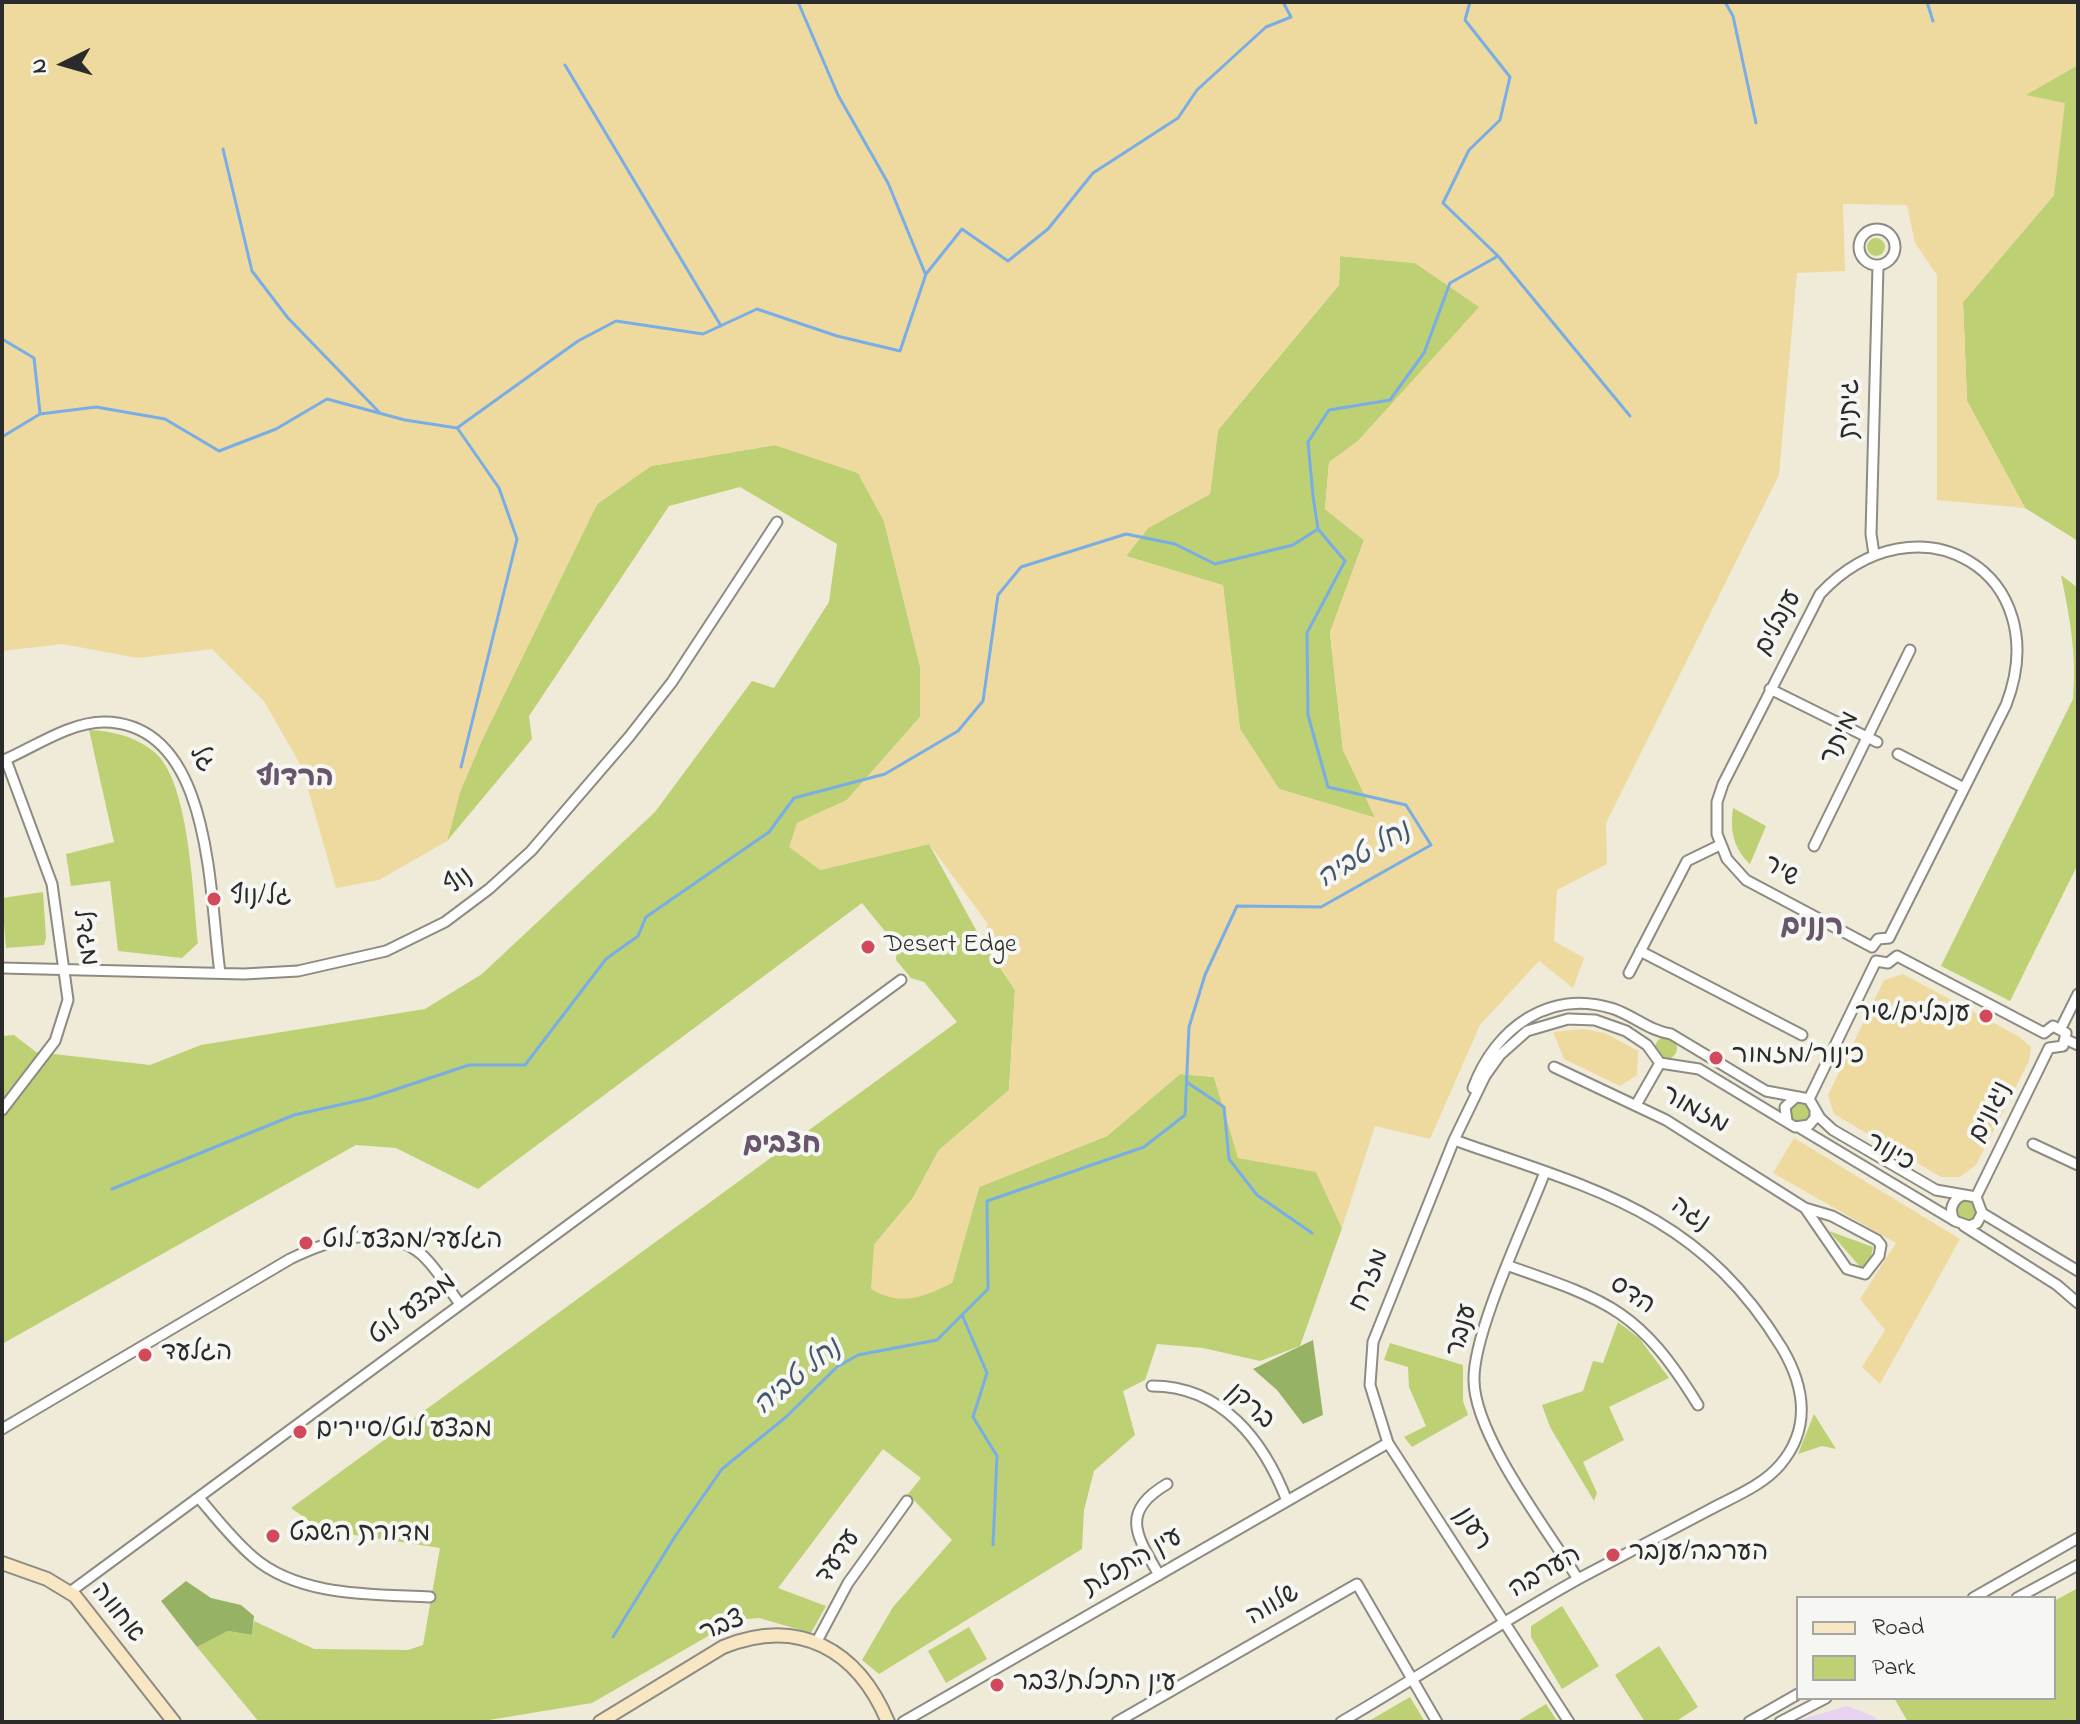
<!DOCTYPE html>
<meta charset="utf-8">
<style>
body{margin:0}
#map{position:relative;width:2080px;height:1724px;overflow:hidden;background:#efebd8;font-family:"Indie Flower",sans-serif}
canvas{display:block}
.frame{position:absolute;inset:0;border:4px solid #2b2b2b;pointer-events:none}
.legend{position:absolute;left:1796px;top:1596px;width:260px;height:104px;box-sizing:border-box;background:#f6f6f2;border:2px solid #a5a5a2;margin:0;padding:10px 14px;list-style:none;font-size:24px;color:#2b2b2b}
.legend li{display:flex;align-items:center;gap:16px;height:40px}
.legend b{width:40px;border:2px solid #a5a5a2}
.north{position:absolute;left:24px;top:24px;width:80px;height:80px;-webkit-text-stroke:6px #f6f6f2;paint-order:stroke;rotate:265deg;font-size:22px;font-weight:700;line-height:32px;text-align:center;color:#2b2b2b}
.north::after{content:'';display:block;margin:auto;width:28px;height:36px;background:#2b2b2b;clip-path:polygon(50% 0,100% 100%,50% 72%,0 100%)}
</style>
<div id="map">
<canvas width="2080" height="1724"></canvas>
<div class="frame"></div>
<ul class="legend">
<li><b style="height:10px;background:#f9e7c3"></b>Road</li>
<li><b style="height:22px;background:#bdd073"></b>Park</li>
</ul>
<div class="north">N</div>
</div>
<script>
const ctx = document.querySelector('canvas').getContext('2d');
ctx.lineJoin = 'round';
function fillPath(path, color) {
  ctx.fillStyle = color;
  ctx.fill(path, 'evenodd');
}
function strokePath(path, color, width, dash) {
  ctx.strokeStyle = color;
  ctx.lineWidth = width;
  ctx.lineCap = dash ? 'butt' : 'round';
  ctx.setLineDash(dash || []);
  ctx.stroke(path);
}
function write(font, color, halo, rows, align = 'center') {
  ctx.font = font + ' "Indie Flower","Playpen Sans Hebrew",sans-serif';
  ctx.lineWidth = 8;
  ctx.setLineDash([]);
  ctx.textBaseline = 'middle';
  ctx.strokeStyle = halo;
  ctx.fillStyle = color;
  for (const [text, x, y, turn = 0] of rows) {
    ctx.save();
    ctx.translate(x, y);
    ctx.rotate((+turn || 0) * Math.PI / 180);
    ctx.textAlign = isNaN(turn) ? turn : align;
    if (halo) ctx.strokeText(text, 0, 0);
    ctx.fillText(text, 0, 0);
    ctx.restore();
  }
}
fillPath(new Path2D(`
 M1847,1706L1875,1717L1877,1722H1792Z`), '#e7d2ef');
fillPath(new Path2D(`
 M2078,65V541L2025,508L1967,401L1963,302L2054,195L2025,95Z
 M1867 247a9 9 0 1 1 18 0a9 9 0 1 1-18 0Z
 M1340,256L1415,263L1480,307L1358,441L1329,463L1325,509L1364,540L1330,633L1343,750L1376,818L1279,789L1240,729L1223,586L1126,556L1148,528L1210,494L1218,430L1339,285Z
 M775,445L858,473L884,521L920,666V717L847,800L797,823L820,870L929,844L981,939L1015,990L1009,1090L939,1150L913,1198L874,1245L952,1283L979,1187L1107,1136L1180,1074L1214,1077L1239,1158L1316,1171L1342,1228L1300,1346L1260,1361L1203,1348L1157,1344L1145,1380L1123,1391L1135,1435L1094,1471L1084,1510L1082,1549L879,1674L862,1660L893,1607L952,1540L908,1494L921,1478L883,1449L778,1588L826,1606L811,1633L759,1618L736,1620L592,1703L477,1722H259L197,1647L228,1631L252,1635L254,1621L314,1649L408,1650L423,1645L440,1548L322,1530L291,1508L957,1022L924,982L911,978L896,960L897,946L862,903L478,1189L396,1148L356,1145L2,1344V1036L14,1035L36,1052L150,1065L201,1045L425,1009L482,974L655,812L752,681L774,688L829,602L837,544L740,487L669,506L529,716L532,739L447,841L460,792L481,742L597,504L651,466Z
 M2061,575L2078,588V864L2010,1001L1941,966L2073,699C2077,656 2070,618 2061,575Z
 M89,730C112,731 134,736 153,751C190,778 193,899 198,943L182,958L118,951L110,881L71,886L66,854L114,842Z
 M1733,808L1766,826L1750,864C1733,848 1730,830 1733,808Z
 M43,892L46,938L44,945L6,948L2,898Z
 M1655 1048a11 11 0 1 1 22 0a11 11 0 1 1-22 0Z
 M1790 1112a11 11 0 1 1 22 0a11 11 0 1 1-22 0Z
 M1956 1210a11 11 0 1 1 22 0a11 11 0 1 1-22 0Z
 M1829,1231L1873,1247L1870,1261L1862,1269Z
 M1618,1322L1639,1338L1669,1378L1609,1407L1624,1440L1583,1462L1597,1493L1594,1501L1550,1427L1542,1405L1583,1391L1593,1361L1603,1363Z
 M1390,1343L1463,1365V1401L1468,1415L1412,1447L1404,1437L1426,1426L1409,1387L1408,1367L1384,1360Z
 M1814,1414L1836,1449L1822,1446L1798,1454Z
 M2078,1588V1722H1908L1894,1698H2054V1601Z
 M1562,1606L1599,1666L1562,1689L1531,1637V1626Z
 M969,1627L987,1659L946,1683L928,1651Z
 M1659,1646L1698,1707L1675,1722H1645L1615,1675Z
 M1410,1697L1425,1722H1367Z
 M1546,1704L1558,1722H1516Z`), '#bdd073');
fillPath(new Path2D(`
 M1313,1340L1323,1415L1303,1424L1277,1390L1253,1369Z
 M186,1581L211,1598L241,1605L254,1616L252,1635L228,1631L197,1647L161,1601Z`), '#96b265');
fillPath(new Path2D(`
 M2,2H2078V65L2026,95L2065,103L2054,195L1963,302L1967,401L2025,508L1937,500V275L1915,243L1907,205L1843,204L1845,271L1797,273L1779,475L1606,823L1607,864L1557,890L1554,941L1584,958L1573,988L1539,961L1480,1025L1430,1139L1375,1126L1342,1228L1316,1172L1238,1158L1214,1077L1180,1074L1107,1136L979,1187L952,1283C924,1297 901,1307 871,1289L874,1245L913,1198L939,1150L1009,1090L1015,990L981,939L988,924L929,844L820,870L789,847L797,823L847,800L920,717V666L884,521L858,473L775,445L651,466L597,504L481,742L460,792L447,841L379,880L336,888L302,768L264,701L212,649L138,658L62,644L2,651ZM1340,256L1415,263L1479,307L1358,441L1329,462L1325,509L1364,540L1330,632L1343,750L1375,818L1279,789L1240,729L1223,585L1126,556L1148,528L1210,494L1218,430L1339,285Z
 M1903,974L2018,1036L2031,1047L2029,1061L1976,1165L1960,1177H1941L1834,1114L1828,1095L1884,980Z
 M1583,1029L1605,1033L1638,1051L1637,1075L1620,1086L1564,1059L1553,1032Z
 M1794,1138L1960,1239L1880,1384L1862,1367L1885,1330L1860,1299L1896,1243L1773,1173Z`), '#eeda9e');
strokePath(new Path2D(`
 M798,2L838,95L888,183L925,273
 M1725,2L1733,16L1756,123
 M1927,2L1933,21
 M565,65L721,326
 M223,149L252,271L288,318L379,412
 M1498,256L1630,416
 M2,339L34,358L40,413
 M458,429L499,488L517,539L461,767
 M2,437L40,414L96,407L165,419L219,451L276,429L327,399L405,420L457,428L578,341L616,321L703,334L757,309L837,336L900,351L926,274L962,229L1008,261L1048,229L1093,173L1178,118L1197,90L1266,27L1291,17L1283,2
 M1188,1083L1224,1107L1229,1159L1257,1195L1312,1233
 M112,1189L294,1115L370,1098L469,1065H525L606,959L638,936L646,917L769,832L794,798L885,774L958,731L983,701L998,595L1021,567L1126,534L1175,544L1215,564L1293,545L1318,529
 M962,1315L987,1373L973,1417L997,1456L993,1545
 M613,1637L674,1538L722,1469L786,1417L837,1367L858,1355L937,1340L988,1289L987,1201L1144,1147L1185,1115L1189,1027L1205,975L1237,906L1321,907L1431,845L1406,805L1328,787L1308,715L1307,633L1345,561L1318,529L1313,496L1308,442L1329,410L1390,400L1424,353L1450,283L1498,256L1443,203L1469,150L1500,120L1510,77L1465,20L1470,2`), '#79ade6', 3);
const street = new Path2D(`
 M1859 247a18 18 0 1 1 36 0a18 18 0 1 1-36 0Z
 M1874,554L1871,534L1878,266
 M1770,689L1877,742
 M1898,754L1964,788
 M2,761C33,748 69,722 104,722C213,723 209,894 220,973
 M1814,846L1910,650
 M1872,947L1746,880L1727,859L1717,834V802L1723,784L1820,594C1918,490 2057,573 2006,705L1889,938
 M1872,947L1878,939L1889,938
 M1640,951L1802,1035
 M1897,956L2044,1033
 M1876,961L1888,963L1897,956
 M2,968L244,974L298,971L386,951L445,922L489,889L531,851L629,737L672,682L777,522
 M1629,973L1687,861L1720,845
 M2061,1028L2078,994
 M2044,1033L2053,1026L2066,1033L2063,1046L2049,1048
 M2067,1040L2078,1045
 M1554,1067L1666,1120L1805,1208L1832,1216L1877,1240L1881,1245L1879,1256L1865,1274L1847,1269L1805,1208
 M1473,1088C1495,1028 1550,988 1614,1009C1634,1016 1650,1031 1671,1034L1766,1091L1809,1099L1820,1118L1833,1130L1936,1190L1976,1197L1982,1213L1977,1223L1969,1226L1955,1221C1948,1211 1952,1200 1963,1195
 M1809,1099L1876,961
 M1636,1105L1660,1063
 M2,1110L55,1041L68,1000L52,884L6,760
 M1787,1121L1785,1107L1796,1097
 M1800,1128L1955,1221
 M2033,1144L2078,1165
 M1545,1172C1526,1222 1473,1332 1474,1380C1474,1435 1548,1531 1578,1579
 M1976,1197L2049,1048
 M1982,1213L2078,1271
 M1964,1226L2057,1285L2078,1303
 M1509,1266C1610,1301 1640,1311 1698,1405
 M1152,1386C1222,1386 1264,1441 1287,1501
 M2,1429L290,1259C329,1240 382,1222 421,1254C436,1267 448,1288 460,1304
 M199,1498C216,1518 233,1540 253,1557C299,1597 373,1594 430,1597
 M1159,1575C1137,1536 1119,1512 1167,1484
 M70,1592L901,980
 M1973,1598L2078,1538
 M2017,1598L2078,1565
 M816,1643L848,1583L907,1501
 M903,1722L1388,1443
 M1117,1722L1357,1584L1437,1722
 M1341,1722C1422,1675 1499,1623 1580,1578C1623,1555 1666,1533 1709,1510C1733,1497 1762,1486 1780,1465C1811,1429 1805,1387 1782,1348C1699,1212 1594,1189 1454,1140
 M1569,1722L1388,1443L1370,1385L1373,1342L1454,1140L1485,1076L1500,1055L1527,1031L1568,1019L1595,1020L1626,1031L1647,1045L1660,1063L1699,1069L1795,1127L1809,1125L1815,1118V1109
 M1749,1722L1798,1694
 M1780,1722L1826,1698`);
const secondary = new Path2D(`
 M2,1563L47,1579L75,1596L174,1722
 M600,1722L723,1647C799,1616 858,1650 888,1722`);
strokePath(street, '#8d8b82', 13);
strokePath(secondary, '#8d8b82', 16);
strokePath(street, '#fff', 9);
strokePath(secondary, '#f9e7c3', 12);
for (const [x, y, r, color] of [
 [214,899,8,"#d1495b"],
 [868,947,8,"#d1495b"],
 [1986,1016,8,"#d1495b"],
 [1716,1058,8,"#d1495b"],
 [306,1243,8,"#d1495b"],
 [145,1355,8,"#d1495b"],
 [300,1432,8,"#d1495b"],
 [273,1536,8,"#d1495b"],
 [1613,1555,8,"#d1495b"],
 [997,1685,8,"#d1495b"]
]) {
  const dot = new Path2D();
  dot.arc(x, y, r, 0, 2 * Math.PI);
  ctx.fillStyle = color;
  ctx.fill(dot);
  strokePath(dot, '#f6f6f2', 3);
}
write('26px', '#2b2b2b', '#f6f6f2', [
 ["גיתית",1852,409,-89],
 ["ענבלים",1780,624,-62],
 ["מיתר",1842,739,-64],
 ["גל",200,760,60],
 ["שיר",1780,873,31],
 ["נוף",460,883,-37],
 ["מגדל",83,938,82],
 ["מזמור",1694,1112,29],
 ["ניגונים",1992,1113,-64],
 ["כינור",1889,1154,30],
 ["נגה",1689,1216,34],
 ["מזרח",1372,1281,-68],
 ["הדס",1631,1297,34],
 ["מבצע לוט",414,1311,-37],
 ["ענבר",1464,1331,-74],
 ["ברקן",1249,1408,42],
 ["רענן",1471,1530,57],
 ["עדעד",840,1558,-57],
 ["עין התכלת",1134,1564,-30],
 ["הערבה",1546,1574,-30],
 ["שלווה",1274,1607,-30],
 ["אחווה",116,1614,51],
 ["צבר",723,1628,-22]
]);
write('26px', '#2b2b2b', '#f6f6f2', [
 ["גל/נוף",230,899],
 ["Desert Edge",884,947],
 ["ענבלים/שיר",1970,1016,"right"],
 ["כינור/מזמור",1732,1058],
 ["הגלעד/מבצע לוט",322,1243],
 ["הגלעד",161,1355],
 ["מבצע לוט/סיירים",316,1432],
 ["מדורת השבט",289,1536],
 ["הערבה/ענבר",1629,1555],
 ["עין התכלת/צבר",1013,1685]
], 'left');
write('bold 28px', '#68566b', '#f6f6f2', [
 ["הרדוף",295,780],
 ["רננים",1812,929],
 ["חצבים",782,1147]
]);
write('italic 28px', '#46586c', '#f6f6f2', [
 ["נחל טביה",1365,857,-31],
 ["נחל טביה",799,1379,-39]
]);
</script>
